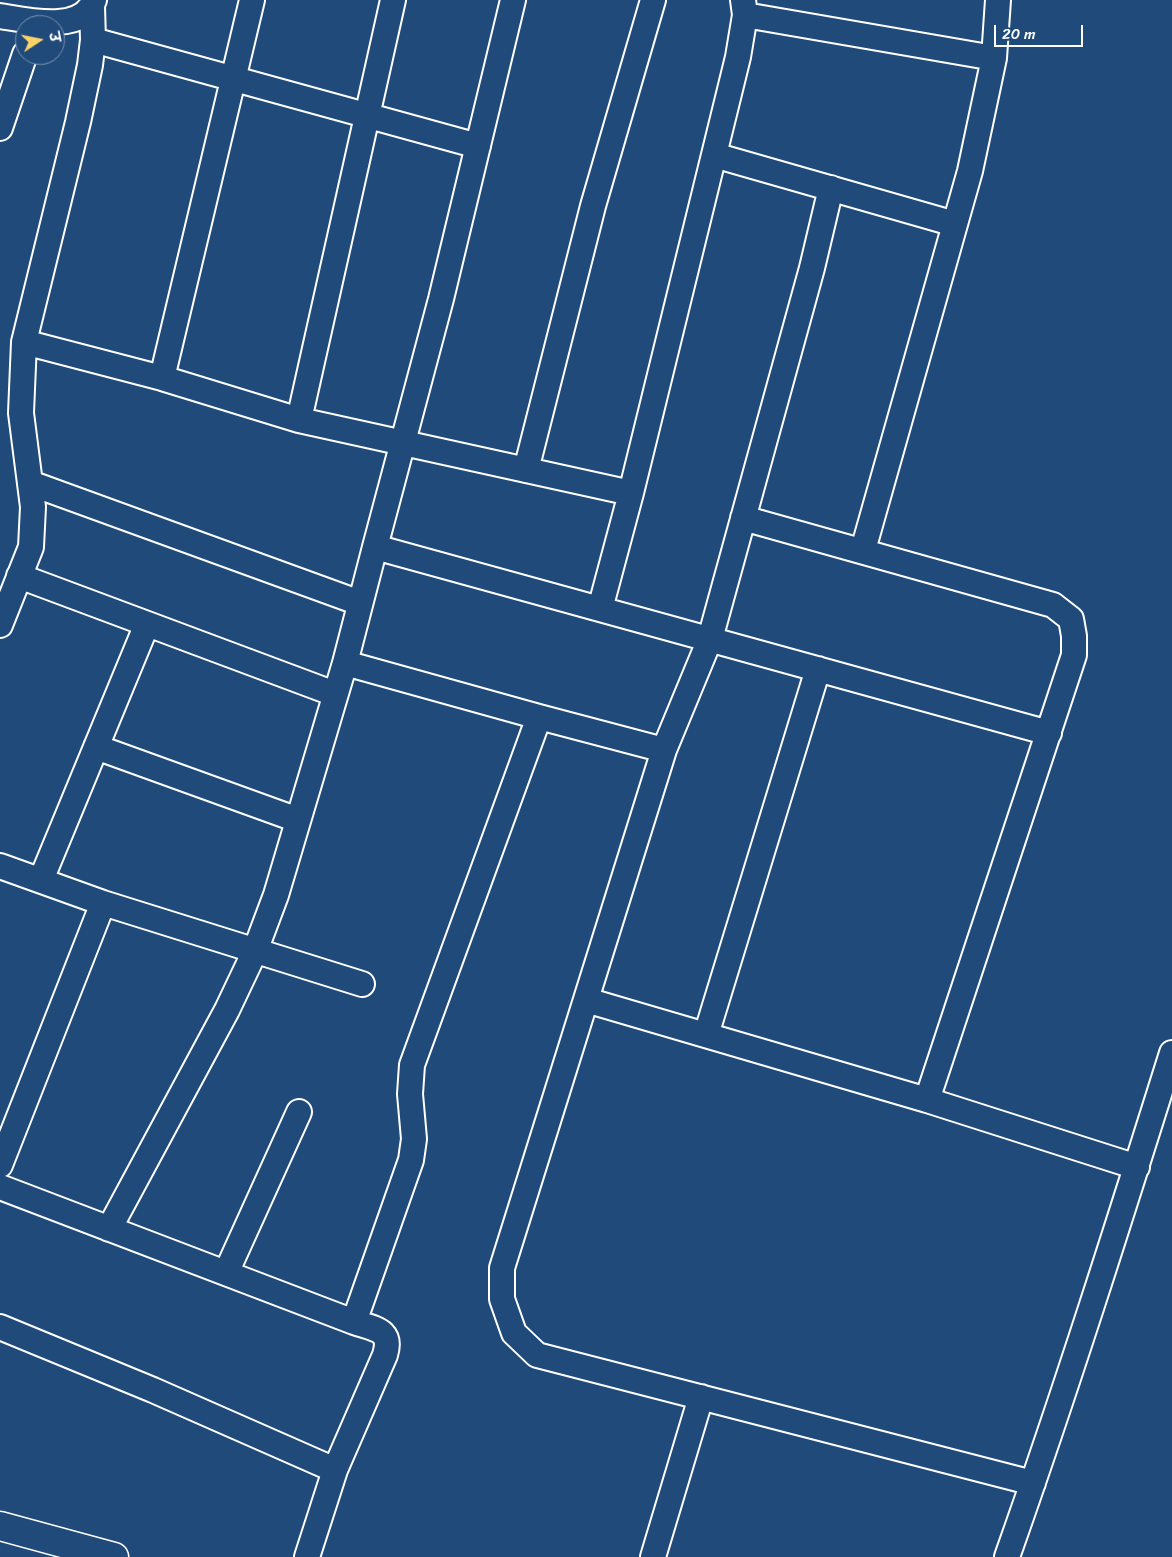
<!DOCTYPE html>
<meta charset="utf-8">
<style>
body{margin:0}
#map{position:relative;width:1172px;height:1557px;overflow:hidden;background:#1f4a7a;font-family:Sriracha,"Playpen Sans Deva",sans-serif}
canvas{display:block}
.north{position:absolute;left:15px;top:15px;width:50px;height:50px;box-sizing:border-box;background:#1f4a7a;border:1px solid #7992af;border-radius:50%;rotate:79deg;font-size:14px;font-weight:700;line-height:20px;text-align:center;color:#fff}
.north::after{content:'';display:block;margin:auto;width:18px;height:22px;background:#ffd166;clip-path:polygon(50% 0,100% 100%,50% 72%,0 100%)}
.scale{position:absolute;left:994px;top:25px;width:89px;height:22px;box-sizing:border-box;border:2px solid #fff;border-top:0;padding-left:6px;font-size:15px;line-height:18px;white-space:nowrap;color:#fff;-webkit-text-stroke:4px #1f4a7a;paint-order:stroke}
</style>
<div id="map">
<canvas width="1172" height="1557"></canvas>
<div class="north">उ</div>
<div class="scale">20 m</div>
</div>
<script>
const ctx = document.querySelector('canvas').getContext('2d');
ctx.lineJoin = 'round';
function strokePath(path, color, width, dash) {
  ctx.strokeStyle = color;
  ctx.lineWidth = width;
  ctx.lineCap = dash ? 'butt' : 'round';
  ctx.setLineDash(dash || []);
  ctx.stroke(path);
}
const street = new Path2D(`
 M745,15L994,58
 M0,16C26,20 83,34 94,0
 M93,40L478,146
 M0,128L25,54
 M714,155L955,224
 M831,188L812,268L710,639L664,750L502,1268V1299L514,1333L537,1355L1033,1483
 M24,342L162,378L299,420L631,493
 M162,378L252,0
 M299,420L393,0
 M526,470L593,206L653,0
 M30,483L360,603
 M743,518L1053,605L1071,619L1074,636V655L927,1100
 M375,547L1049,733
 M863,550L970,171L994,58L998,0
 M19,576L335,694
 M600,609L631,493L738,57L745,15L743,0
 M0,625L31,547L33,507L21,413L24,342L78,122L90,65L93,40L92,6
 M345,663L539,717L664,750
 M96,747L298,820
 M0,866L103,903L362,984
 M41,880L147,624
 M586,1000L927,1100L1137,1167
 M706,1035L818,669
 M0,1165L103,903
 M0,1187L354,1322C374,1329 393,1329 385,1355L335,1470L307,1557
 M109,1229L227,1010L255,951L276,895L345,663L375,547L441,299L513,0
 M226,1273L299,1112
 M354,1322L411,1160L414,1139L410,1094L412,1065L539,717
 M0,1327L153,1390L335,1470
 M653,1557L701,1397
 M1007,1557C1066,1390 1119,1222 1172,1053`);
const secondary = new Path2D(`
 M0,1526L114,1557`);
strokePath(street, '#fff', 28);
strokePath(secondary, '#fff', 31);
strokePath(street, '#1f4a7a', 24);
strokePath(secondary, '#1f4a7a', 28);
</script>
